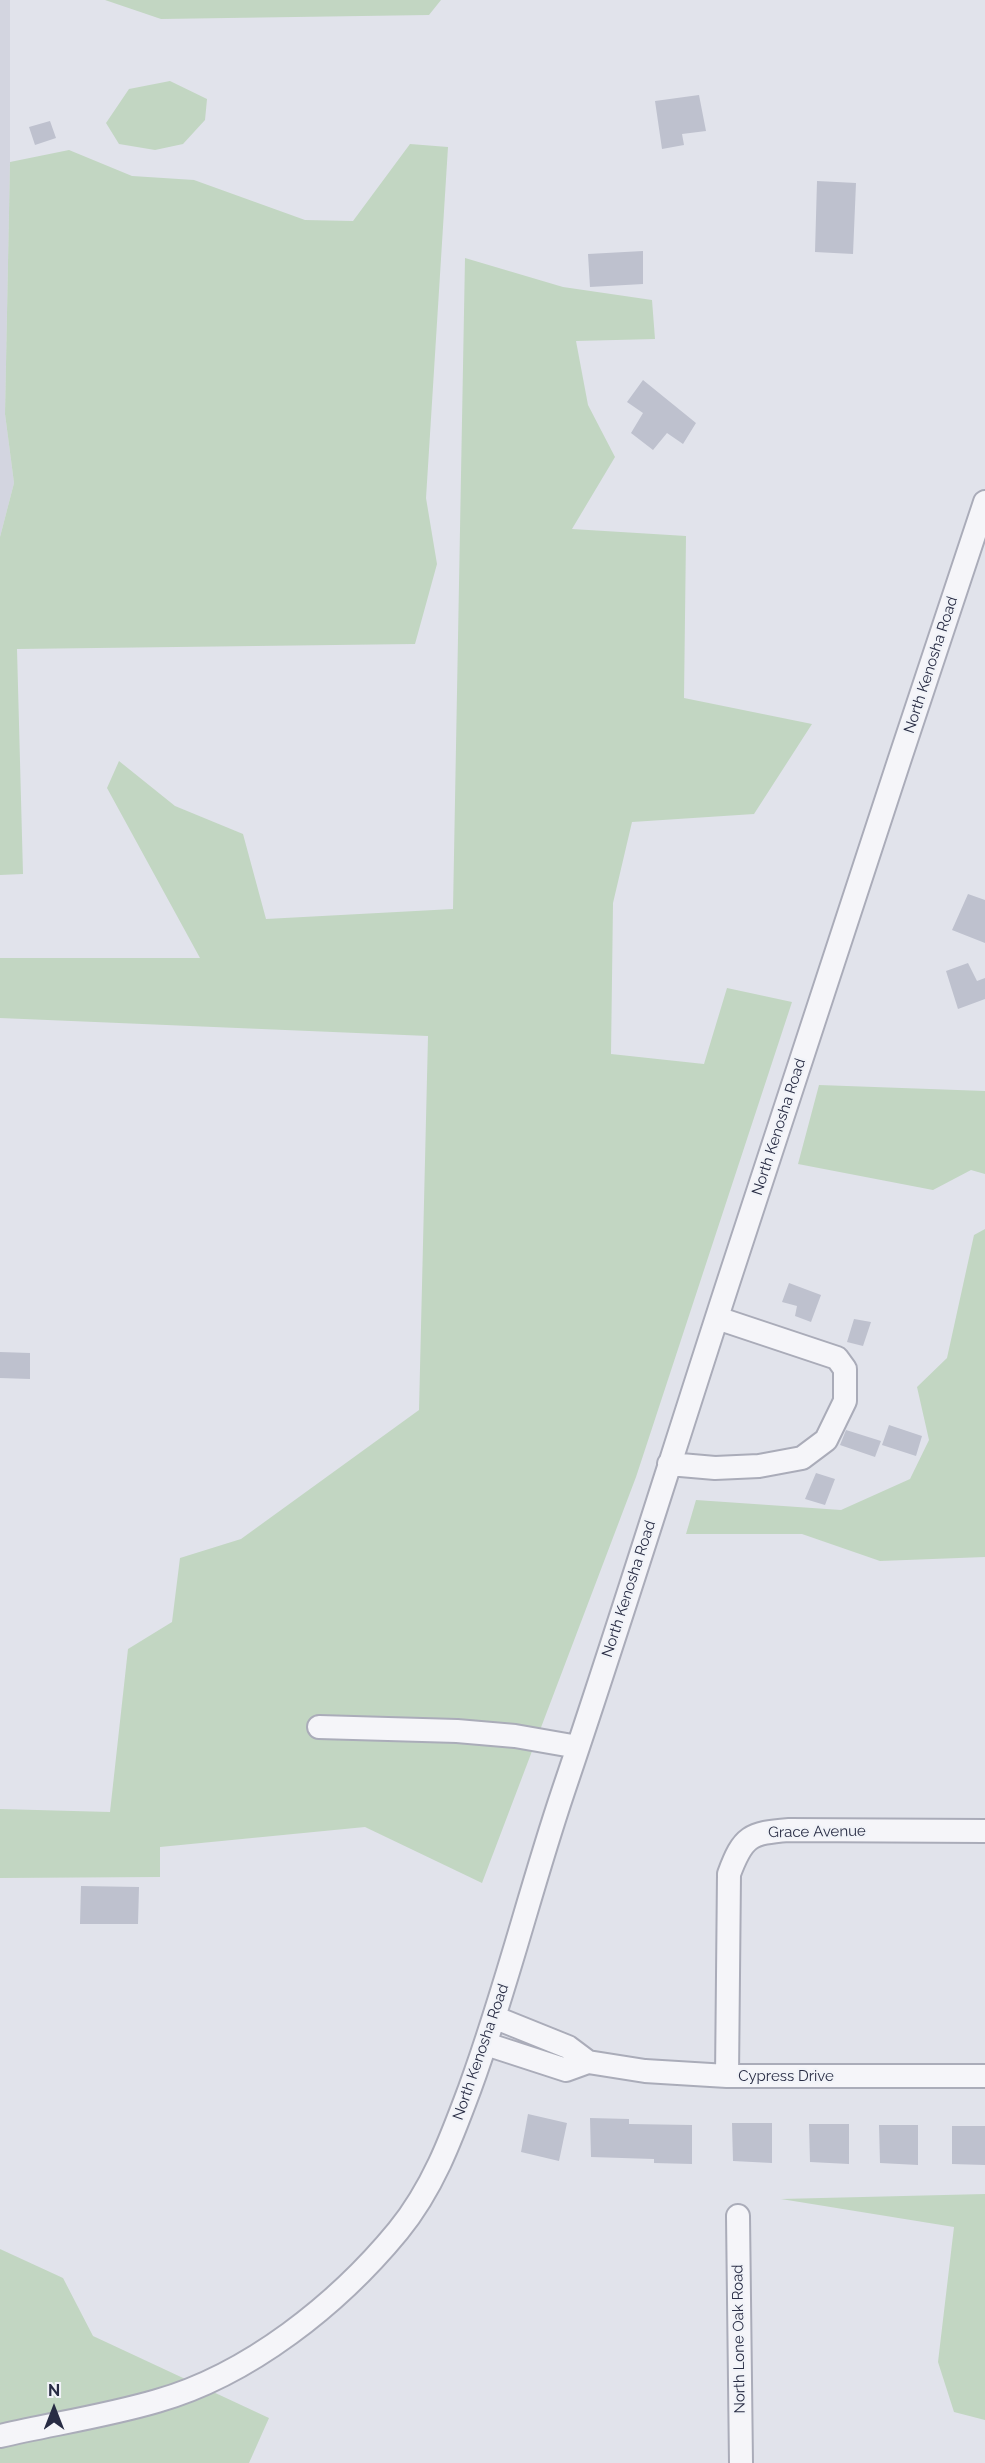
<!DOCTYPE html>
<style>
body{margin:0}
#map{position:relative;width:985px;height:2463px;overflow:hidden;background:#e1e3eb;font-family:Raleway,sans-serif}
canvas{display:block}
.north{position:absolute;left:24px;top:2379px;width:60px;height:60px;-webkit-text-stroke:4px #f1f3f8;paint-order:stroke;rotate:0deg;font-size:16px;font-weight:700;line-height:24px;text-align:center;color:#282c44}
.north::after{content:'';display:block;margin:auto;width:21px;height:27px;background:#282c44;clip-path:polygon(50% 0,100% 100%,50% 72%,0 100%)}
</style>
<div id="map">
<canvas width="985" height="2463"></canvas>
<div class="north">N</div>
</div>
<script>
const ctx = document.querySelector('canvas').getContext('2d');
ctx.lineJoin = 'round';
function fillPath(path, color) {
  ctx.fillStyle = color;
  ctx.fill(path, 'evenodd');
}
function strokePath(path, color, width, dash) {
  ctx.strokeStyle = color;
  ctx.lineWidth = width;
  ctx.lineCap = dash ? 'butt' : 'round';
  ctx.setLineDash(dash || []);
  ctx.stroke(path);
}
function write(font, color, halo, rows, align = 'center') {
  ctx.font = font + ' Raleway,sans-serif';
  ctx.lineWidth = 4.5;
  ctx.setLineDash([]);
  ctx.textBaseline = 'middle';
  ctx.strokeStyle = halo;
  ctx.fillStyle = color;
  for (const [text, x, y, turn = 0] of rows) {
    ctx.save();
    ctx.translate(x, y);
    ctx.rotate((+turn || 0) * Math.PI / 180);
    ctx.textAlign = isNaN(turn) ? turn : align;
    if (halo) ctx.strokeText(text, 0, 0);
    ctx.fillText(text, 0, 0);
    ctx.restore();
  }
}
fillPath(new Path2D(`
 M0,0H10V162L5,414L14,483L0,537Z`), '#d3d5e0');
fillPath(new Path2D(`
 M105,0H441L429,15L161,19Z
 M170,81L207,99L205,120L183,144L155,150L119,144L106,123L129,89Z
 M410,144L448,147L426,498L437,564L415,644L17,649L23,874L0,875V537L14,483L5,414L10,162L69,150L132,176L194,180L305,220L353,221Z
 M465,258L563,287L652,300L655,339L576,341L588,405L615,457L572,529L686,536L684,698L812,724L754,814L632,822L613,903L611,1054L704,1064L727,988L792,1002L636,1477L482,1883L365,1827L160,1847V1877L0,1878V1809L110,1812L128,1649L172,1622L180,1558L241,1539L419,1410L428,1036L0,1018V958H200L107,788L119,761L175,806L243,834L266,919L453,909Z
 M819,1085L985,1091V1174L971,1170L933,1190L798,1164Z
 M985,1229V1557L880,1561L802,1534H686L696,1500L841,1510L910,1479L929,1440L917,1387L947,1358L974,1235Z
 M985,2194V2420L954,2412L938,2362L954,2227L781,2199Z
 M0,2249L63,2278L93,2336L269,2418L249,2463H0Z`), '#c2d6c2');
fillPath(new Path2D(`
 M699,95L706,131L682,134L684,145L662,149L655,101Z
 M50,121L56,138L35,145L29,127Z
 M817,181L856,183L853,254L815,252Z
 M643,251V284L590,287L588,254Z
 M643,380L696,423L683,444L667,433L653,450L631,433L643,413L627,402Z
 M968,894L985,900V943L952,930Z
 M968,963L977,981L985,978V999L958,1009L946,971Z
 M789,1283L821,1295L811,1322L795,1316L797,1306L782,1302Z
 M854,1319L871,1322L863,1346L847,1342Z
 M0,1352L30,1353V1379L0,1378Z
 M889,1425L922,1436L916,1456L882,1445Z
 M846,1430L881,1441L875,1457L840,1445Z
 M816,1473L835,1479L825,1505L805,1499Z
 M81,1886L139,1887L138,1924H80Z
 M528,2114L567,2123L559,2161L521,2152Z
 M590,2118L629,2119V2124L692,2125V2164L654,2163V2159L591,2157Z
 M732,2123H772V2163L733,2161Z
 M809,2124H849V2164L810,2162Z
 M879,2125H918V2165L880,2163Z
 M952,2126H985V2165L952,2164Z`), '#bec1ce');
const minor = new Path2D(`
 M669,1464L715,1468L759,1466L802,1458L826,1440L845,1401V1369L837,1358L717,1318
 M319,1727L457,1731L515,1736L578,1747
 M496,2018L568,2047L588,2062L645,2071L727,2076H985
 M486,2044L566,2070L588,2062
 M727,2076L729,1874C743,1836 750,1833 789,1830L985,1831
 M738,2216L741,2463
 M0,2436C52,2424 106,2416 157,2401C249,2375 338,2304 398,2231C433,2188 451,2139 470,2088C506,1990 530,1890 563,1792C621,1621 674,1449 730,1277C814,1019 899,760 985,502`);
strokePath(minor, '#aaacb9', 26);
strokePath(minor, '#f5f5f9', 22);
write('15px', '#282c44', '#f1f3f8', [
 ["North Kenosha Road",931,665,-72],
 ["North Kenosha Road",779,1127,-72],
 ["North Kenosha Road",629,1589,-72],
 ["Grace Avenue",817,1832,-1],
 ["North Kenosha Road",481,2052,-71],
 ["Cypress Drive",786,2076],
 ["North Lone Oak Road",739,2339,-91]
]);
</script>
